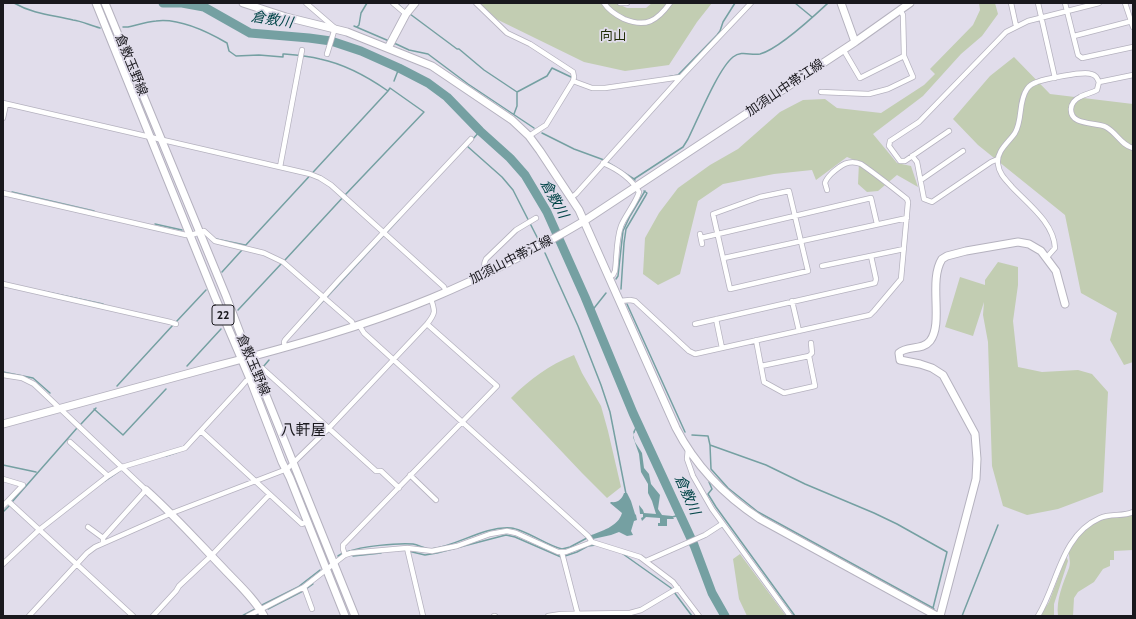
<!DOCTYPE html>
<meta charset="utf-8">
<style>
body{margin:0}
#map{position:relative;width:1136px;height:619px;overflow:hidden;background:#e1ddeb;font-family:Cabin,sans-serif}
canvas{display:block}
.frame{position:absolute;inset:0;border:4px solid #19181d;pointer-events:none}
</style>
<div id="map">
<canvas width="1136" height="619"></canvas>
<div class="frame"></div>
</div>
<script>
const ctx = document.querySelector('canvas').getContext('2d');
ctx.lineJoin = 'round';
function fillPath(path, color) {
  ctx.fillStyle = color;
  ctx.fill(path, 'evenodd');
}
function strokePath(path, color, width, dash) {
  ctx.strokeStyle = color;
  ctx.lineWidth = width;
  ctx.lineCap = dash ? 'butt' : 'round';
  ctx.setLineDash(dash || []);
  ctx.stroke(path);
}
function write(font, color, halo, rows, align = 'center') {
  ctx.font = font + ' Cabin,"Noto Sans JP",sans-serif';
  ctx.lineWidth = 3.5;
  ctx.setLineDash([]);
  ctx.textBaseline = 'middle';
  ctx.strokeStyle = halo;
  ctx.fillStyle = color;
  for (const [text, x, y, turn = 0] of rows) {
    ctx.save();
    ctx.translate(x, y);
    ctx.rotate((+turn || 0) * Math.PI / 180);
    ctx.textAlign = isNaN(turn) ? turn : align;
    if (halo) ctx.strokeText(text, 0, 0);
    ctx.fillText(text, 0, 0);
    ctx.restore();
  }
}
fillPath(new Path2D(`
 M479,3H616L627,8H646L652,3H712L697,22L669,65L625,71L584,62L488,15Z
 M979,3H995L998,14L982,36L961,54L923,96L873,134L897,163L911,166L918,187L897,175L878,191L867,192L858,184L859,162L847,157L816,180L812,170L774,174L723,184L698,201L680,274L658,285L643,274L645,238L659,213L678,188L710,165L738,149L780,112L803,100L825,99L837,108L881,113L924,85L935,74L930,69L973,25L980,10Z
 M1014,57L1050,94L1133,104V362L1124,365L1110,340L1117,313L1081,293L1065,215L978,145L953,119L990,76Z
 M998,262L1018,267V285L1013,321L1018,367L1042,372L1078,370L1092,374L1108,392L1103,492L1058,509L1027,515L1003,506L992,466L988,342L983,315L984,302L973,336L945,327L960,277L985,285V280Z
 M574,355L582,373L601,406L608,431L621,487L607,498L582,473L511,398C530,379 549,365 574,355Z
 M1133,515V550L1114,551V560H1110V566L1103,569L1094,582L1078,592L1074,598L1073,616H1058C1056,599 1063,584 1069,568C1071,561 1069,560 1069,553C1069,541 1095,521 1105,518C1112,515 1122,516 1130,516Z
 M740,554L786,616H747L739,599L733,559Z
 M1066,557L1067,558L1068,561L1054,604V616H1040L1049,602Z`), '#c2cdb2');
fillPath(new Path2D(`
 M634,430L635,432L633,435L635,442L642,453L644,468L649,474L651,484L660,495L658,509L662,515L672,516L674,519H667V526H658V523H660V518L646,517L642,521L641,518L643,517V514H640L639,505L643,510L644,513L656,514L652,501L648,493V484L641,472L639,454L633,437Z
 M624,493H627L631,501L635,514L636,515L637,520L634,521L631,531L633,535L627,536L619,532L611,535L593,539L589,536C601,531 618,527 622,513L610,503L611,502C618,503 622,499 624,493Z`), '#75a0a2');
strokePath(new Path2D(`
 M14,3C33,14 52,15 73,20C82,21 91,26 100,28
 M397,3L403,9
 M795,3L812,17
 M410,14L457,49H459L484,70L517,92V106L514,114
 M354,26L389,41
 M123,27H128C137,25 146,22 156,21C178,18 208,32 227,43L229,51L236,56L259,55L283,57V54C295,55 308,56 320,59C344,64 368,77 388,91L390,88L424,112L345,195L285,260
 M357,27L359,25L361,13L367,3
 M394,43L409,50L428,54L468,84L534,128
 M667,77L678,75L680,73L717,35L720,31L723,22L735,3
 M394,81L399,68
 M517,92L547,76L552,68L571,77
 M542,133L574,149L604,160
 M472,140L480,131
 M467,146L502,177L513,190L538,239
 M607,162L634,179
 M635,180L634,179L683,147L688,139C698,119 718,69 733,57C742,50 751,56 760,54C779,49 813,17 828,3
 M12,192L94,211
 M155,224L182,230
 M386,233L399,219
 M216,239L245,245
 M244,247L388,91
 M545,253L578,326L601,385L610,412L626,494
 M222,272L242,250
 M616,279L618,276L623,231L630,216L645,191
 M621,289L624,243L626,229L646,195L647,193L644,191
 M42,291L103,304
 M327,297L384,235
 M627,304L685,432
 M238,310L281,264
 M591,312L606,293
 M176,322L206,290
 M304,322L324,300
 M187,366L221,329
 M263,367L269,360
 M3,372L33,378L50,393
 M117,386L173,325
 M94,409L123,435L166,389
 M81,424L96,408
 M634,432L638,423
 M692,435L708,436L710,445L711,469
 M710,445L766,465L805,484L874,513L897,524L947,552L933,608L934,609
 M166,456L178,452
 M3,465L36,472
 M711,469L728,488L758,512L933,608
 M105,481L121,470
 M709,482L712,489L708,494L716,507L795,616
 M12,502L77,428
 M3,512L10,505
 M672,517L680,515
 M408,551L425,555L437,553L506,535L515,537L561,557
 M346,552C363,546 396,543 413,544C419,545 425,549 431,549C458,546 483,526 511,528C525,529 547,546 562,549L570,547L587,538
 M623,554L671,588L692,616
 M338,556L343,553
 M353,556L381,553
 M565,556L577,552L588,546L596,545
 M306,589L313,584
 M260,606L298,587L320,570
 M268,609L303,591
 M242,616L257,608
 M255,616L258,614
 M962,616L998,525`), '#75a0a2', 1.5);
strokePath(new Path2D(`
 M163,3H182L204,7L250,33L309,38L331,41L361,51L399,68L428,83L447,97L480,131L510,158L525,175L547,212L585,297L633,413L694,545L712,593L725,616`), '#75a0a2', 9);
const street = new Path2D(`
 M306,3L335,28L327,54
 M393,3L406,14
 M476,3L507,33L530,44L573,72L574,77L573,81L546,125L529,136
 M604,3C609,11 616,15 624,19C646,28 657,21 670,3
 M620,3H627
 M1011,3L1016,26
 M1038,3L1055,78
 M1065,3L1078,55L1082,58L1133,47
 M1125,3L1133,27
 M1074,36L1132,21
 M843,49L860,78L904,56L903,15L900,10
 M573,81L592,88H605L681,77
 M1099,82L1133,75
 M821,92L869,94L888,89L913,77L904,56
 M3,103L310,174L320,178L331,185L444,287L446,292
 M3,118L6,104
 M949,131L905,161H900L889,146L890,141L919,122L1006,32L1028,21L1099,3
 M912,156L917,162L924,199L932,202L991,162L998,159
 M603,163C617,169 631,178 639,192C637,201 625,216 621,226C616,240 617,256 615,271L613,275L609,277
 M280,167L302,50
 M921,180L963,151
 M789,191L808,271L730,289L713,214L760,197Z
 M3,193L186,235H191L204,231L215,241L264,253L283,262L352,322L354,327
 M572,197L576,194L681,77L751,3
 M700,234L702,244
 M701,238L871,198L877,224
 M1047,257L1055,248C1054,223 1028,204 1012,187C1006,180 999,174 998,164C996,151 1009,142 1015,133C1023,119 1018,102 1027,89C1029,86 1034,83 1037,82C1045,79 1083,71 1091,74C1096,75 1097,78 1099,82L1097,90C1092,93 1085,94 1080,97C1075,99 1071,104 1071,109C1070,126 1096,122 1106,127C1117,133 1121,145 1133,148
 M724,258L907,218
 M822,266L904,249
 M488,274C484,268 483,265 486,259L516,230L536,218
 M3,284L170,322L176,324
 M620,301L630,300L635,301L689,351L695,354L870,315L874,311L901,279L908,202L907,199C892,187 877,175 861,164C849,159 841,165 832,173C829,176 826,179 825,183L827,190
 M792,301L799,331
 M716,319L722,348
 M695,324L875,283L876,279L871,256
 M359,325L364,333L588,536L592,542
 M756,340L764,382L784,393L815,386L809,356
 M285,347L284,342L285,340L338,281L471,139
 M761,366L809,356L812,353L811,343
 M259,367L262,368L376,471H381L399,488
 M3,375L22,378L34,384L146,490L103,538V543
 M201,431L302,524L307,522
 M70,442L108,476
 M688,449L687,459L693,476L712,509L790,616
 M410,475L436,500
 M3,479L23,485L3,506
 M8,501L133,616
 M88,527L103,538
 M407,548L423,616
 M562,553L578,615
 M345,555L343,549V545L497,386L427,324
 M646,561L705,535L722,524
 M3,564L39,530L108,476L122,467L185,448L240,388L246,381L250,379
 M304,587L312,609
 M29,616L87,553L95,547L172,513L287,469L328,429L427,324C436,313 435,311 431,299
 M153,616L176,591L179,586L211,556L269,495
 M248,616L304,587L345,555L351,553L407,548L432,551L457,546L490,534L507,531L516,533L558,552H566L592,542L640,557L673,582L699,616
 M494,616H495
 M548,616L561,614L630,613L641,610L678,588
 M1038,616C1058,583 1061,535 1100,518C1111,513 1123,517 1133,512`);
const secondary = new Path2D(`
 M243,3L286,17L347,32L432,66L512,120L529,136L540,151L579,210L676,428C695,465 725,496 760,519L937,616
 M841,3L855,42
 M388,48L406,14L415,3
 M3,424C74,405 145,385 216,366C289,347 362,327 432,298C485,276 535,250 584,221L855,42L910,3
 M146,490C174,515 198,542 224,569C238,584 254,598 264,616
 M940,616L976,479L977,459L975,434L943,375L932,368L920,364L900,360L899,353C907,345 922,351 930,341C944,323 928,281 942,259L947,256L966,251L1018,242L1029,244L1041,251L1056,271L1065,304`);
const primary = new Path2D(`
 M96,3L215,297L250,379L282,462L290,478L345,616
 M105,3L226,296L245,346L255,368L355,616`);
strokePath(street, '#b5b2bf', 6);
strokePath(secondary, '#b5b2bf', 9);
strokePath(primary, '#b5b2bf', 9);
strokePath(street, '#fff', 4.5);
strokePath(secondary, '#fff', 7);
strokePath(primary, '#fff', 7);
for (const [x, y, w] of [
 [223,315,22]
]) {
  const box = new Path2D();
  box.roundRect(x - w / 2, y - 10, w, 20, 3);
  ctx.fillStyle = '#e1ddeb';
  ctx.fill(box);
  strokePath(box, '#19181d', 1);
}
write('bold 12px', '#19181d', null, [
 ["22",223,315]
]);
write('13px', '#222e07', '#e1ddeb', [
 ["向山",613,36]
]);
write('13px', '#19181d', '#e1ddeb', [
 ["倉敷玉野線",131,65,68],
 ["加須山中帯江線",785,88,-34],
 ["加須山中帯江線",511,260,-27],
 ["倉敷玉野線",253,365,67]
]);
write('italic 14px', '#004447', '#e1ddeb', [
 ["倉敷川",272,20,9],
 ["倉敷川",554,199,61],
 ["倉敷川",687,495,66]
]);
write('15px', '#19181d', '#e1ddeb', [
 ["八軒屋",303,431]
]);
</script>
